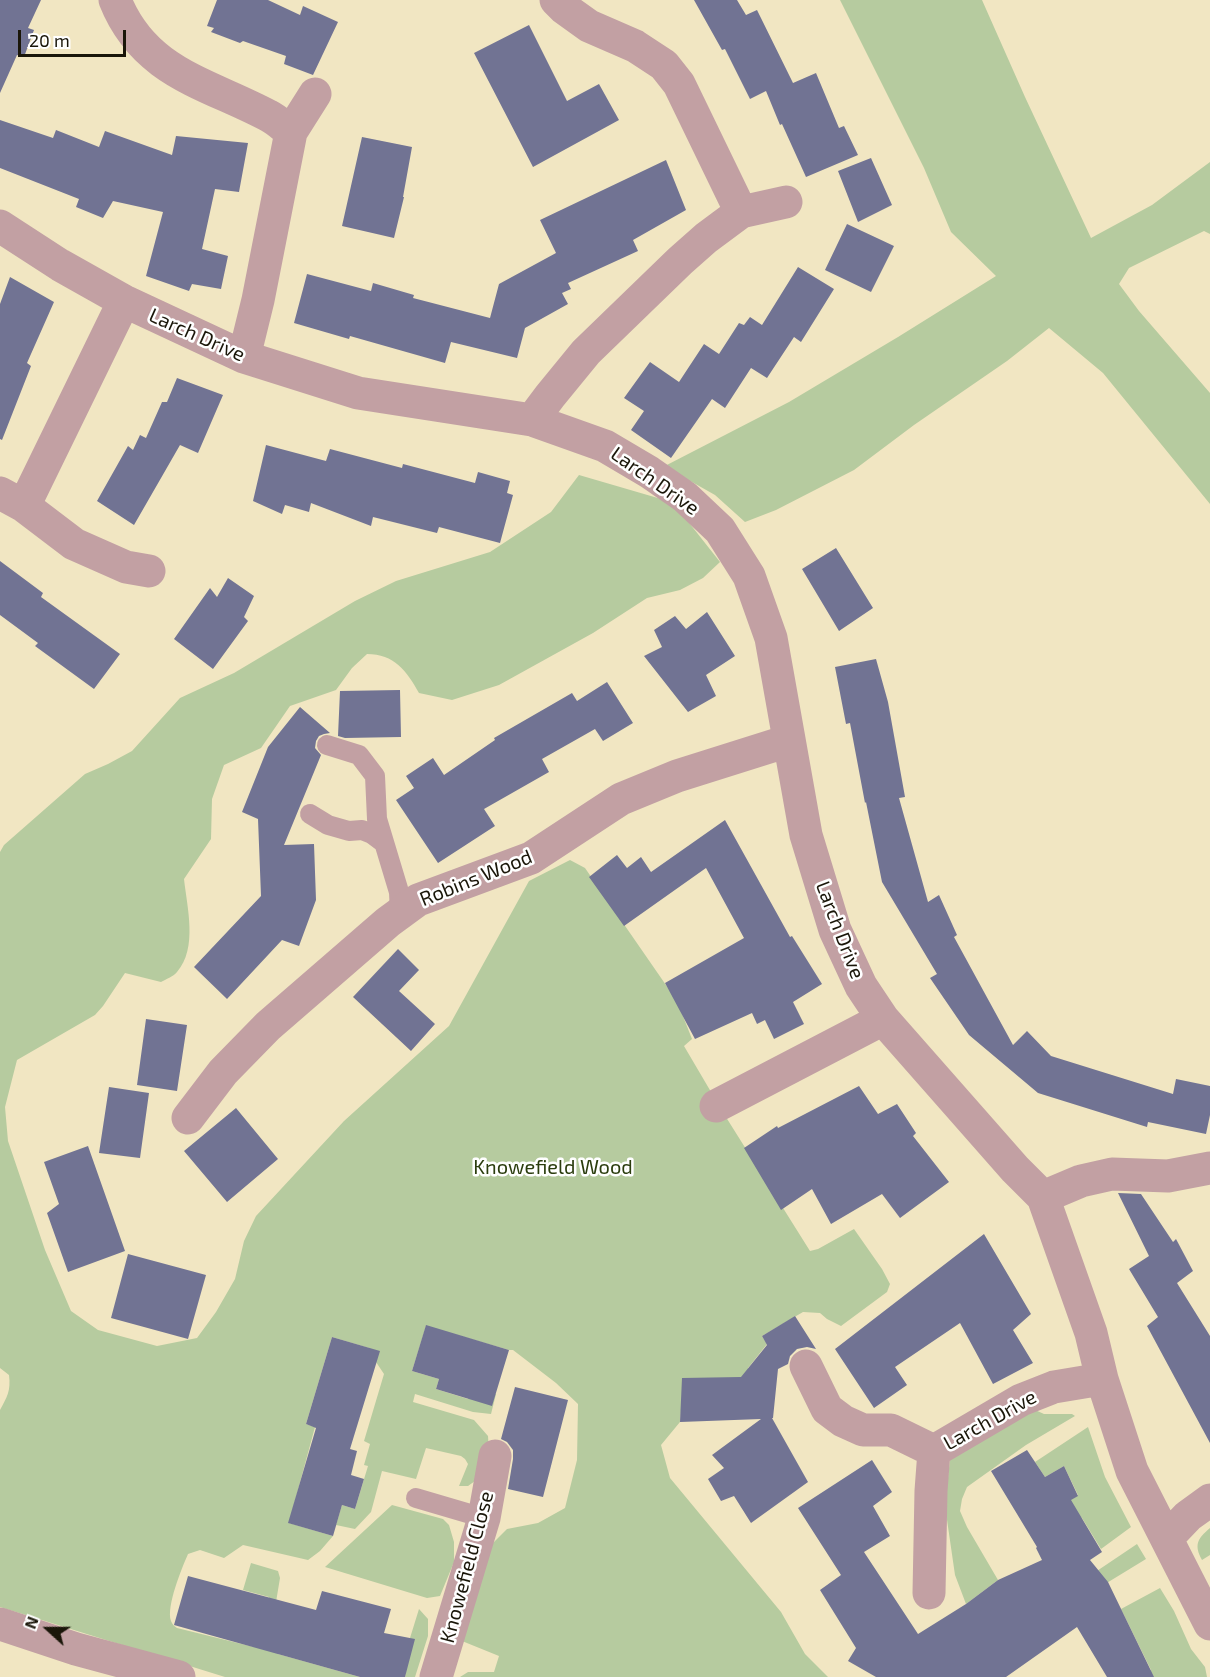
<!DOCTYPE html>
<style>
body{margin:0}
#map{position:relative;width:1210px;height:1677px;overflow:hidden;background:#f1e6c2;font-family:"Exo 2",sans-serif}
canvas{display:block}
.north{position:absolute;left:18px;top:1599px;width:60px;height:60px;-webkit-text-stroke:4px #fff;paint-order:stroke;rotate:291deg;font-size:16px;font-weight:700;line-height:24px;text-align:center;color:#1a1609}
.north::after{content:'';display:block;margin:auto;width:21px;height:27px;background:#1a1609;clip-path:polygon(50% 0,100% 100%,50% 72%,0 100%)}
.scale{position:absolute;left:18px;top:30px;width:108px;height:27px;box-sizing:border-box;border:3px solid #1a1609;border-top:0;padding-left:8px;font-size:18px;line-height:21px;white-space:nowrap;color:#1a1609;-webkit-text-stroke:4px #fff;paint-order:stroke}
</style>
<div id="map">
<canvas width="1210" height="1677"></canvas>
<div class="north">N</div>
<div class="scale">20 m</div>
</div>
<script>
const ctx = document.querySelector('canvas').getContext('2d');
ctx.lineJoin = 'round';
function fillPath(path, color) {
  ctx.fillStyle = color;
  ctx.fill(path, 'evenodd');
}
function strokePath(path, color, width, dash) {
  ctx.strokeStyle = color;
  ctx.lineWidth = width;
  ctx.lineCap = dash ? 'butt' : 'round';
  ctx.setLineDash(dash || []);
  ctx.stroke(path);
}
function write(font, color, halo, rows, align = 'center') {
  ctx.font = font + ' "Exo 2",sans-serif';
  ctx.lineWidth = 5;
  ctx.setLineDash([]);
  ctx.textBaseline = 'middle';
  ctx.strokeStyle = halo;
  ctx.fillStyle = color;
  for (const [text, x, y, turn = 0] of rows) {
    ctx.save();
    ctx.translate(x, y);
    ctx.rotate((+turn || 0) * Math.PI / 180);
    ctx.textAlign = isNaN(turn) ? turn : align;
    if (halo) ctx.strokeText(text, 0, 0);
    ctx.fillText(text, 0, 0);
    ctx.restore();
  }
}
fillPath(new Path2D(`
 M840,0H982L1025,97L1091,238L1152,205L1210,162V234L1204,231L1129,268L1119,284L1139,311L1210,393V504L1103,373L1049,328L1007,361L914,425L854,470L776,510L745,522L715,495L692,482L661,468L789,402L898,337L996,276L951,232L924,168Z
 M579,475L668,501L679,510L720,562L703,578L680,590L647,598L593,633L499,685L452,700L419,693C407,671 394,654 367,654L352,668L336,690L290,706L261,748L224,765L212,799L211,839L184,879C187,907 198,948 177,972C173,977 166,979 161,982L125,973L103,1006L95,1015L17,1060L5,1107L8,1141L45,1250L71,1311L98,1330L157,1346L197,1338L216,1312L235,1279L244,1241L256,1216L344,1121L449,1026L529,881L570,860L585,868L677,1001L692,1039L684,1046L724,1114L810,1251L818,1249L854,1229L882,1269L890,1284L887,1292L841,1326L827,1319L820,1313L803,1312L762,1336L767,1344L748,1368L750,1377L682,1399L680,1422L661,1445L670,1478L781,1612L805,1654L828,1677H460L468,1672H494L499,1656L462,1641L488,1548L507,1529L538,1523L565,1508L577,1460L578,1404L556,1383L513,1350H509L426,1326L412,1371L439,1379L436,1389L468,1399L473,1387L496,1394L491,1414L473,1412L415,1394L413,1402L474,1420L488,1436L489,1452L475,1481L468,1486H459L468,1464L465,1459L461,1456L426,1448L416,1479L382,1471L371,1512L355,1529L336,1525L342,1505L355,1509L368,1466L364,1465L370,1444L364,1441L384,1374L368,1350L369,1348L332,1337L306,1424L315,1427L289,1523L333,1536L320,1551L308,1560L243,1545L224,1558L200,1550L188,1554C182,1568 166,1606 171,1621C172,1624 174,1626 177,1628L254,1647L269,1597L243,1590L251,1563L278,1571L280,1578L276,1602L291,1605L278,1654L360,1677H225L0,1607V1410C7,1397 11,1391 9,1375L0,1368V852L4,845L85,774L108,764L132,751L180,698L234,673L355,601L396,581L490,552L551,512Z
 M1033,1409L1044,1414H1072L1075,1416L1026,1445L967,1487L962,1499L960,1511L967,1527L998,1580L966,1604L955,1575L945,1506L950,1459Z
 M1088,1427L1105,1477L1131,1527L1101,1549L1082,1518L1061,1505L1078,1495L1064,1466L1045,1477L1035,1462Z
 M392,1505L443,1519L449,1525L454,1542V1562L440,1596L427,1598L325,1567Z
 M1210,1528V1555L1202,1560C1194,1545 1197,1539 1210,1528Z
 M1137,1544L1146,1559L1092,1592L1085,1579Z
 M1160,1588L1174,1611L1191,1649L1205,1667L1207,1677H1139L1151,1670L1121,1609Z
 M419,1609L428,1619V1636L415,1677H405L410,1638Z`), '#b6cb9f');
fillPath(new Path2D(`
 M0,0H41L28,28L34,30L24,57L17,55L0,93Z
 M217,0H268L300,15L303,6L338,22L313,75L284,64L286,56L243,41L240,43L211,32L214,28L207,26Z
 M694,0H737L746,15L757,10L793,83L816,73L839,128L844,126L858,155L806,177L782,124L780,125L766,91L750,99L725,49L722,50Z
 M529,25L567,101L599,84L619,120L533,167L474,53Z
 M0,120L53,138L56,130L99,147L105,131L172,155L176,136L248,143L239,192L215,189L202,249L228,256L221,289L192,284L189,291L146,276L163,212L113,201L103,218L76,207L79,199L0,168Z
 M362,137L412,147L403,197H404L394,238L342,226Z
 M871,158L892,205L858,222L838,171Z
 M666,160L686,210L633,240L638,251L568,283L571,289L562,293L568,304L525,328L517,358L451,342L445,363L350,336L349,339L294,323L307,274L371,291L373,283L414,295L413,298L490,318L499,284L556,253L540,220Z
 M847,224L894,246L871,292L825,270Z
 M798,267L834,289L801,342L794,337L767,378L751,368L725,408L712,399L671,458L631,430L644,411L624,398L650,362L679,382L704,344L719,354L739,323L744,325L750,317L762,325Z
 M10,277L54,302L27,363L31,366L2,440L0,439V304Z
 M177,378L223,395L198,453L180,445L134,525L97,501L128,446L133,450L140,435L146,438L162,402H167Z
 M266,445L326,461L330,449L402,468L403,464L475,483L478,472L510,481L507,493L513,495L500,543L439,527L437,533L373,517L371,526L311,503L309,512L285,505L282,514L253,501Z
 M836,548L873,608L839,631L802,569Z
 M0,561L43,593L41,597L120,654L94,689L35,646L38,643L0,615Z
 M228,578L254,596L244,617L248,621L213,669L174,639L210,588L217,597Z
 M707,612L735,656L706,675L716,696L688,712L644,656L662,647L654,630L675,616L686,629Z
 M876,659L888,702L905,797L899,798L928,902L939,895L957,935L954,937L1013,1045L1027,1031L1051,1056L1173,1094L1176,1079L1210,1086V1115L1206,1134L1148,1122L1147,1127L1038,1093L969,1035L930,978L937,974L882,882L866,802L865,803L850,723L846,724L835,667Z
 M607,682L633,723L603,741L595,729L542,759L549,772L484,809L495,826L438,863L396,800L414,788L406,776L433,758L444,775L495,740L494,738L572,693L577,701Z
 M400,690L401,737L345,738L338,736L340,691Z
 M300,707L330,733L324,734L319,736L316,741L315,748L321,755L284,845L314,844L316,900L299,946L282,940L227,999L194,967L261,896L258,819L242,812L268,747Z
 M725,820L790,937L792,936L822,984L793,1002L804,1024L774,1039L765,1020L757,1024L752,1013L695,1039L665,983L744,938L706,868L624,926L589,877L617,855L627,868L641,857L651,872Z
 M398,949L419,970L399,991L435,1024L411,1051L353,997Z
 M146,1019L187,1025L177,1091L137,1085Z
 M859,1086L878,1114L897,1104L916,1133L913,1136L949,1182L900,1218L882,1194L831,1224L812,1189L781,1210L744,1148L777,1126L778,1128Z
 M109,1087L149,1093L140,1158L99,1153Z
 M236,1108L278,1159L227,1202L184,1151Z
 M88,1146L125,1251L68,1272L47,1213L59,1204L44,1162Z
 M1118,1193L1141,1194L1173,1242L1176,1239L1193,1271L1177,1283L1210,1336V1443L1147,1326L1158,1317L1129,1269L1149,1256Z
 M984,1234L1031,1314L1013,1330L1033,1363L993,1384L960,1323L895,1367L907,1385L874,1408L835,1349Z
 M128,1254L206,1275L188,1339L111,1318Z
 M795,1316L816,1349L807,1347L797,1349L790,1356L788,1364L778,1369L773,1418H772L808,1482L751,1523L734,1496L721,1501L708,1479L724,1468L712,1455L761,1419L680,1422L682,1378L741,1377L767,1345L762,1336Z
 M426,1325L509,1350L492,1406L436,1389L439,1379L412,1371Z
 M332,1337L380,1351L350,1449L357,1451L351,1475L364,1479L355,1509L342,1505L333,1536L288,1523L316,1428L306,1424Z
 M515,1387L568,1400L543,1497L508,1489L513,1459V1450L507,1442L501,1439Z
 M1027,1450L1045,1477L1064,1466L1078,1496L1071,1500L1102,1552L1090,1560L1108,1582L1154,1677H1107L1077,1627L1006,1677H876L848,1661L856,1648L820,1590L841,1575L798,1508L872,1460L892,1492L873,1506L890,1536L864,1552L918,1634L966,1604L998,1580L1042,1560L1036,1548L1037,1547L991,1471Z
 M188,1576L316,1610L322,1591L391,1609L384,1633L415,1639L405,1677H360L174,1625Z`), '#717393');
strokePath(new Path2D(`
 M327,745L359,755L375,776L377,819L399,892L400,913
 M310,814L328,825L349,831L362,830L372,834L384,843
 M416,1498L484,1518`), '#c2a0a3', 20);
strokePath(new Path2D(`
 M115,0C144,73 207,83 269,116C277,120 284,127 291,132
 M556,0L564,8L589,26L635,46L664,65L679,84L741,212
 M0,226L60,265L124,301L244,357L358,393L532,420L605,446L649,472L685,497L720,530L749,576L771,638L806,835L835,930L861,986L883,1019L1015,1169L1043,1197L1091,1333L1102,1379L1132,1471L1210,1624
 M244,357L258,300L291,132L315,94
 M532,420L550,396L586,352L680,261L706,238L741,212L786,202
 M0,493L24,506L74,544L126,567L149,571
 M24,506L124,301
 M716,1106L883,1019
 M188,1118L223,1072L268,1026L388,922L418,900L531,858L621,799L677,776L788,741
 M1043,1197L1081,1181L1112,1174L1168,1176L1210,1168
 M806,1366L827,1409L843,1421L863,1430H891L934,1451L1021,1400L1054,1387L1102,1379
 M1167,1538L1188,1516L1210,1500
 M929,1593L931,1491L934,1451
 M0,1624L76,1649L179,1677
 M436,1677L484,1518L495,1456`), '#c2a0a3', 33);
write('20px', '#1a1609', '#fff', [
 ["Larch Drive",197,335,24],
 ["Larch Drive",655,481,35],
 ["Robins Wood",476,878,-22],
 ["Larch Drive",840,930,69],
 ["Larch Drive",990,1420,-29],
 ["Knowefield Close",467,1567,-75]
]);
write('20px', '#2b3d0e', '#fff', [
 ["Knowefield Wood",553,1167]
]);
</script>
